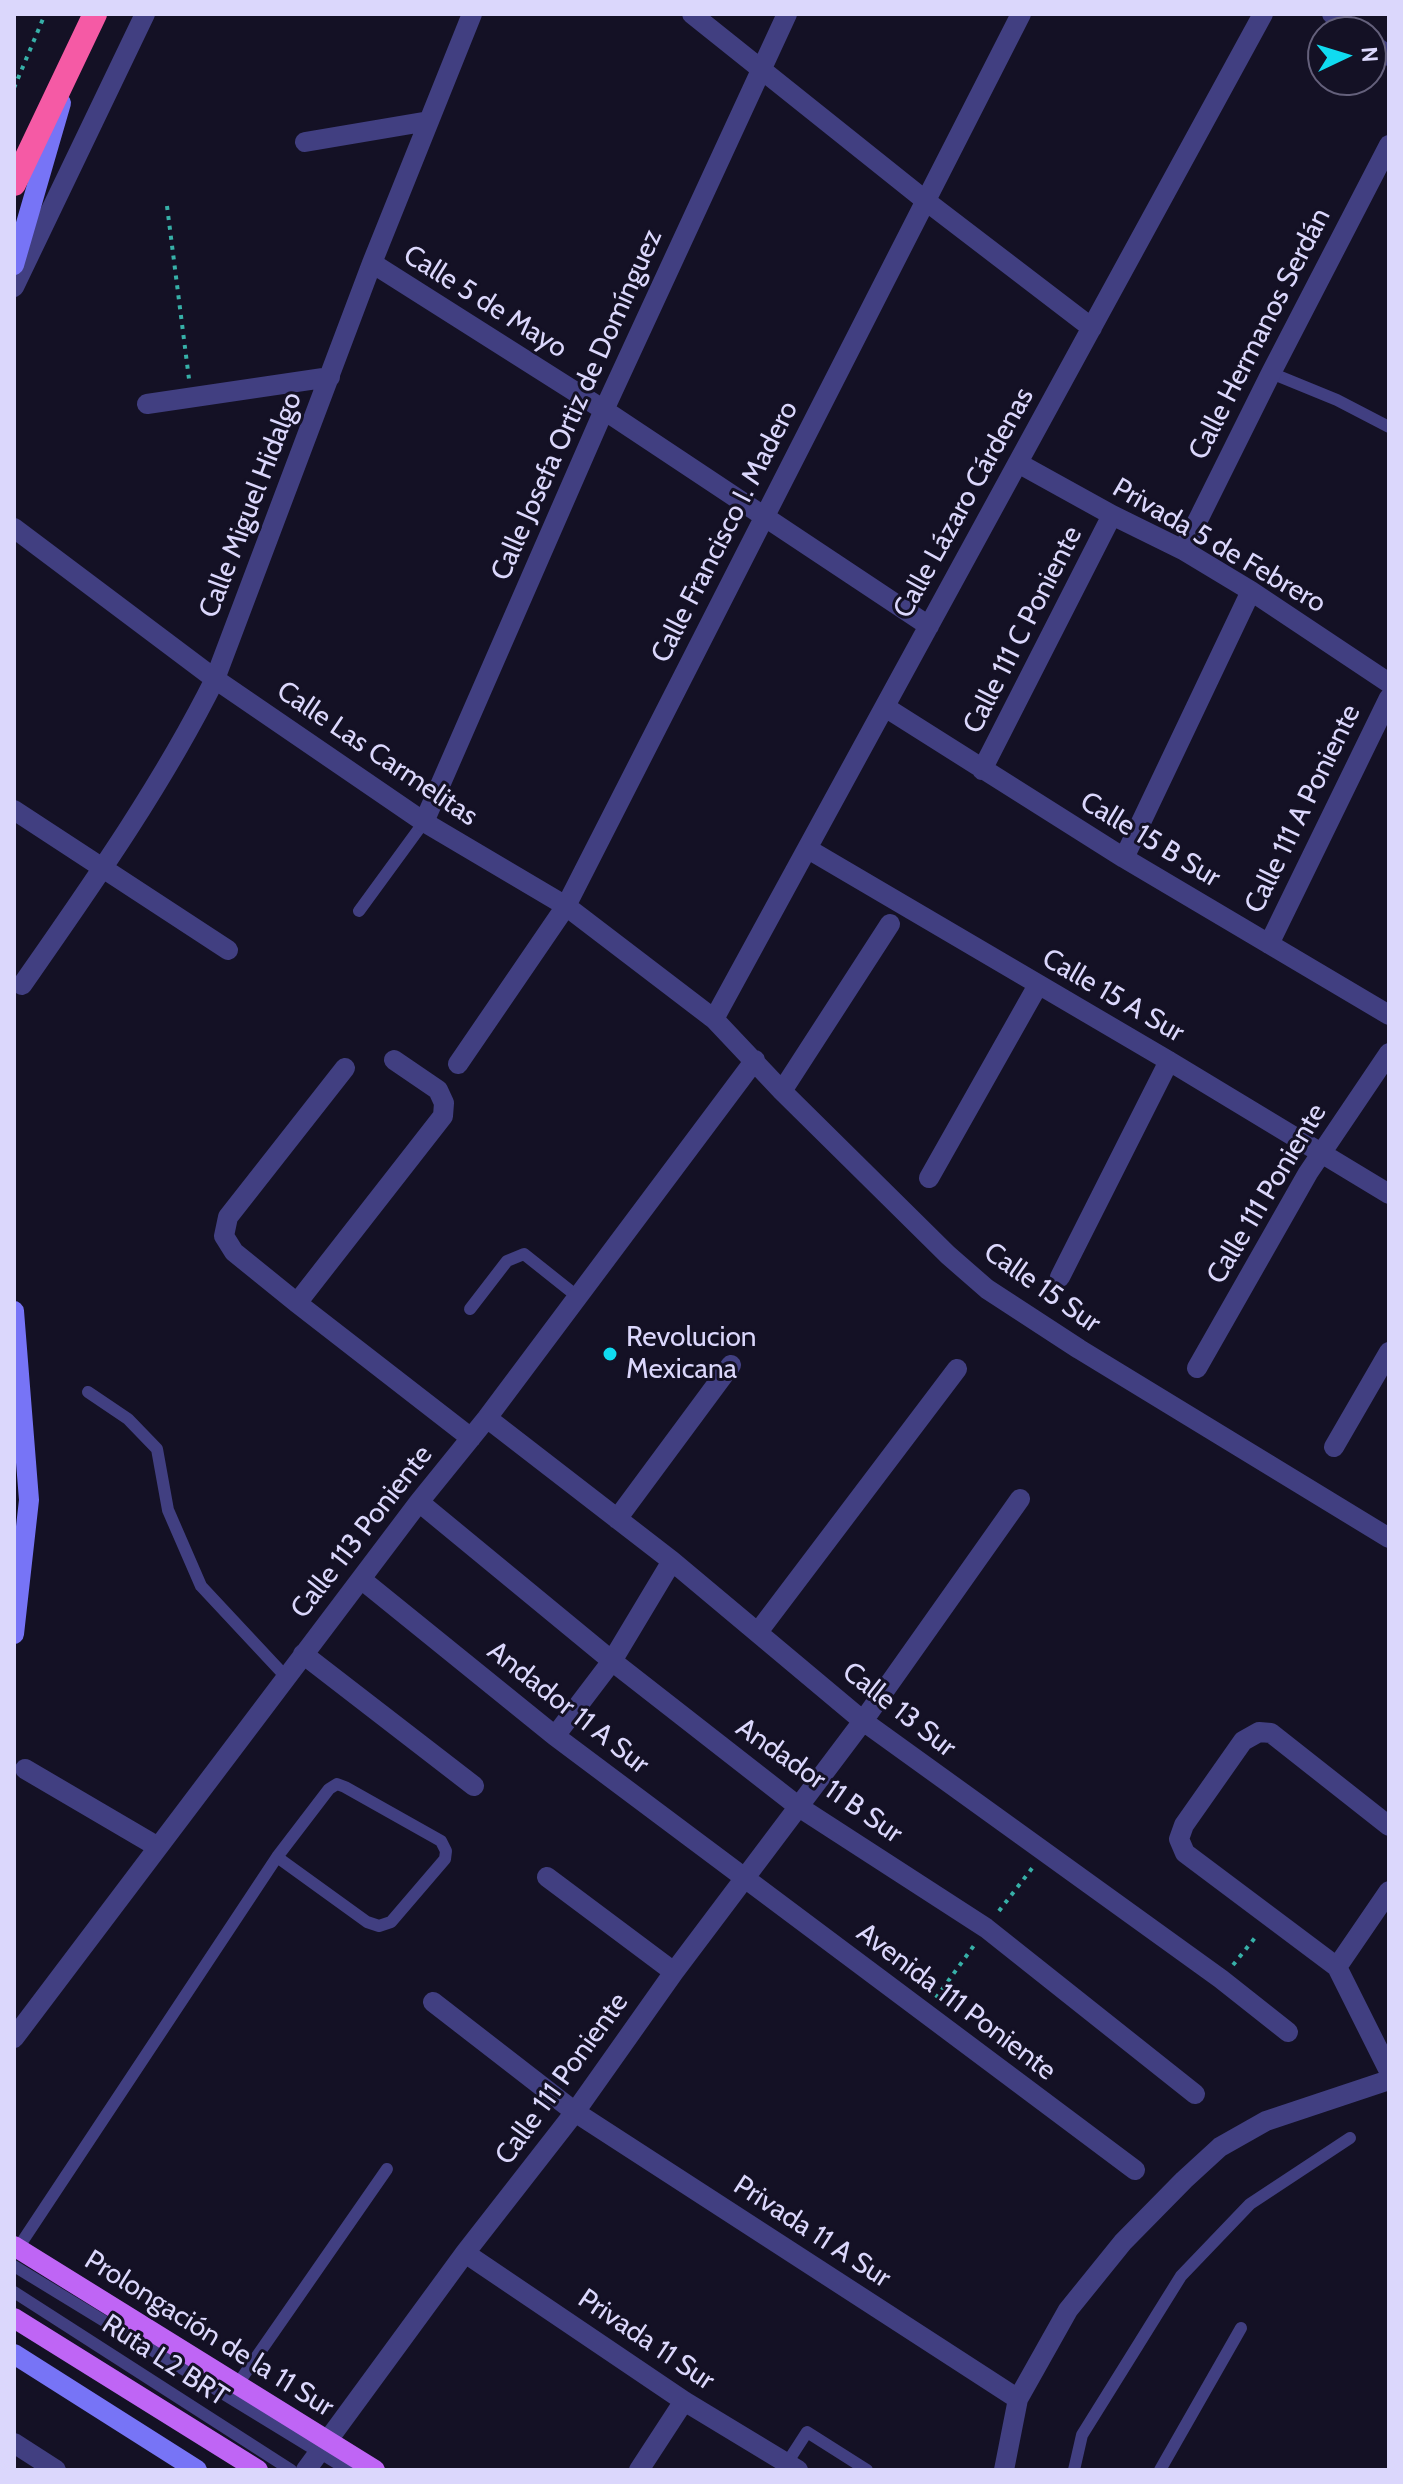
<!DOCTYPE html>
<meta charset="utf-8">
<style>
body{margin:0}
#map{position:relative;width:1403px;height:2484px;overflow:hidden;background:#141125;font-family:Cabin,sans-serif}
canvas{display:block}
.frame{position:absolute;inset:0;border:16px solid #dbd7fc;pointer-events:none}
.north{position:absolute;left:1307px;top:16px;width:80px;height:80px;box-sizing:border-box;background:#141125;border:2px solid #64607b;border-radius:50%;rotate:86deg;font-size:22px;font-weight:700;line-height:32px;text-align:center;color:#dbd7fc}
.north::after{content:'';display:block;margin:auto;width:28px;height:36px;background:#10dbf0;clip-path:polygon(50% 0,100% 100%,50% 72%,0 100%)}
</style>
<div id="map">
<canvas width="1403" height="2484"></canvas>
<div class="frame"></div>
<div class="north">N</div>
</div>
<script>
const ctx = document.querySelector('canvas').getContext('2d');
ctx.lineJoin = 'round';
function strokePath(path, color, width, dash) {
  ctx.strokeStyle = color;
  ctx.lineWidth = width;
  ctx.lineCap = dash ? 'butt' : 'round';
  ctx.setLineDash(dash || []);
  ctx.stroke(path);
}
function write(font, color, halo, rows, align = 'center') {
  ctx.font = font + ' Cabin,sans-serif';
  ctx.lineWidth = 6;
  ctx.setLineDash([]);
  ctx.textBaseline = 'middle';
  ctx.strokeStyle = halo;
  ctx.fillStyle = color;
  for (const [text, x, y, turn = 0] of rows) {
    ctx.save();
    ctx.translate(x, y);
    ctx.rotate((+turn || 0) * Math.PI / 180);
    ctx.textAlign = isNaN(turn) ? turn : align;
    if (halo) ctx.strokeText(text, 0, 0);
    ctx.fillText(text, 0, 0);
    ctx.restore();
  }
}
strokePath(new Path2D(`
 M14,88L45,14
 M167,206L189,379
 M999,1911L1033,1867
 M1233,1965L1258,1934
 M936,1998L975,1944`), '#37b0a8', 4, [4, 6]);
strokePath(new Path2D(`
 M1271,373L1337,400L1389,427
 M359,911L424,822
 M470,1309L507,1261L524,1254L578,1297
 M88,1392L128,1419L157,1449L168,1510L201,1586L286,1677
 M18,2248L277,1857L329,1789L337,1784L345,1787L441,1841L446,1851L445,1859L391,1922L379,1926L367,1922L277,1857
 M14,2266L348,2470
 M14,2292L291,2470
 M237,2385L387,2169
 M787,2463L807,2432L867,2470
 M1074,2470L1082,2435L1181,2276L1250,2204L1350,2138
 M1160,2470L1241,2328`), '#413f81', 12);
strokePath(new Path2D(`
 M692,14L926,201L1092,328
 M1332,14L1356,32
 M1371,43L1389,56
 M305,142L429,121
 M372,263L604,410L929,626
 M14,287L145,14
 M147,404L330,377
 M1018,463L1112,515L1183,550L1251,591L1389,683
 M14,528L215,679L424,822L566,906L714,1019L782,1091L948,1255L987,1289L1079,1349L1389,1538
 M1183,550L1271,373L1389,145
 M885,707L1124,858L1389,1015
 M982,770L1112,515
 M14,810L228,950
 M424,822L604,410L787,14
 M808,849L1169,1061L1389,1194
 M1124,858L1251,591
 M1269,944L1389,698
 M22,985C91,886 161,787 215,679L372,263L472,14
 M714,1019L1263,14
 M458,1064L566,906L1021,14
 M345,1068L228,1217L224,1236L234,1252L297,1303L471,1438
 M782,1091L890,924
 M929,1178L1038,985
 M1060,1277L1169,1061
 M297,1303L443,1116L444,1103L438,1090L394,1060
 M1197,1368L1308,1173L1389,1053
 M487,1418L672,1561L863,1721L1221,1979L1288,2032
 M1334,1447L1389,1352
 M419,1502L612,1661L799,1807L986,1928L1195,2094
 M617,1519L731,1365
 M361,1579L555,1736L1135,2170
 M758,1632L957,1369
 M303,1654L474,1786
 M555,1736L612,1661L672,1561
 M25,1769L158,1847
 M1389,1826L1271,1733L1259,1732L1243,1741L1184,1825L1179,1839L1185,1853L1337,1967L1389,2071
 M547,1877L674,1972
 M1337,1967L1389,1891
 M433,2002L575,2112L1018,2399
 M14,2038L419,1502L487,1418L755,1060
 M465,2253L684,2401L798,2470
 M14,2443L56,2470
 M306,2470L465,2253L575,2112L674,1972L863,1721L1020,1499
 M639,2470L684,2401
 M1004,2470L1018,2399L1068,2310L1123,2242L1184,2180L1220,2147L1266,2121L1389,2080`), '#413f81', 20);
strokePath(new Path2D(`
 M14,265L61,103
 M14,1311L29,1500L14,1634
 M14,2354L197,2470`), '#7774f6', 20);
strokePath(new Path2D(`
 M14,2246L375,2470
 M14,2318L258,2470`), '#bf65f5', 20);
strokePath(new Path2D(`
 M14,184L95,14`), '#f55aa5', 24);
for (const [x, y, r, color] of [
 [610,1354,8,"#10dbf0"]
]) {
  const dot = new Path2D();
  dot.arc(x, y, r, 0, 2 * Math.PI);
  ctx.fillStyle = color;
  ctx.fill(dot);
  strokePath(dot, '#141125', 3);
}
write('28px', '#dbd7fc', '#141125', [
 ["Calle 5 de Mayo",485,302,32],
 ["Calle Hermanos Serdán",1260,334,-63],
 ["Calle Josefa Ortiz de Domínguez",577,405,-66],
 ["Calle Lázaro Cárdenas",964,503,-61],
 ["Calle Miguel Hidalgo",251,505,-69],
 ["Calle Francisco I. Madero",725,532,-63],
 ["Privada 5 de Febrero",1219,546,30],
 ["Calle 111 C Poniente",1023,630,-63],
 ["Calle Las Carmelitas",377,754,34],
 ["Calle 111 A Poniente",1303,809,-64],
 ["Calle 15 B Sur",1150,840,31],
 ["Calle 15 A Sur",1113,996,30],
 ["Calle 111 Poniente",1267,1194,-59],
 ["Calle 15 Sur",1042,1288,35],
 ["Calle 113 Poniente",362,1532,-52],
 ["Andador 11 A Sur",568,1708,38],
 ["Calle 13 Sur",899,1710,38],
 ["Andador 11 B Sur",819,1781,35],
 ["Avenida 111 Poniente",956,2002,37],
 ["Calle 111 Poniente",562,2079,-54],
 ["Privada 11 A Sur",812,2232,33],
 ["Prolongación de la 11 Sur",209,2334,32],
 ["Privada 11 Sur",646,2340,34],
 ["Ruta L2 BRT",165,2361,33]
]);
write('28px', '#dbd7fc', '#141125', [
 ["Revolucion",626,1338],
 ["Mexicana",626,1370]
], 'left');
</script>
